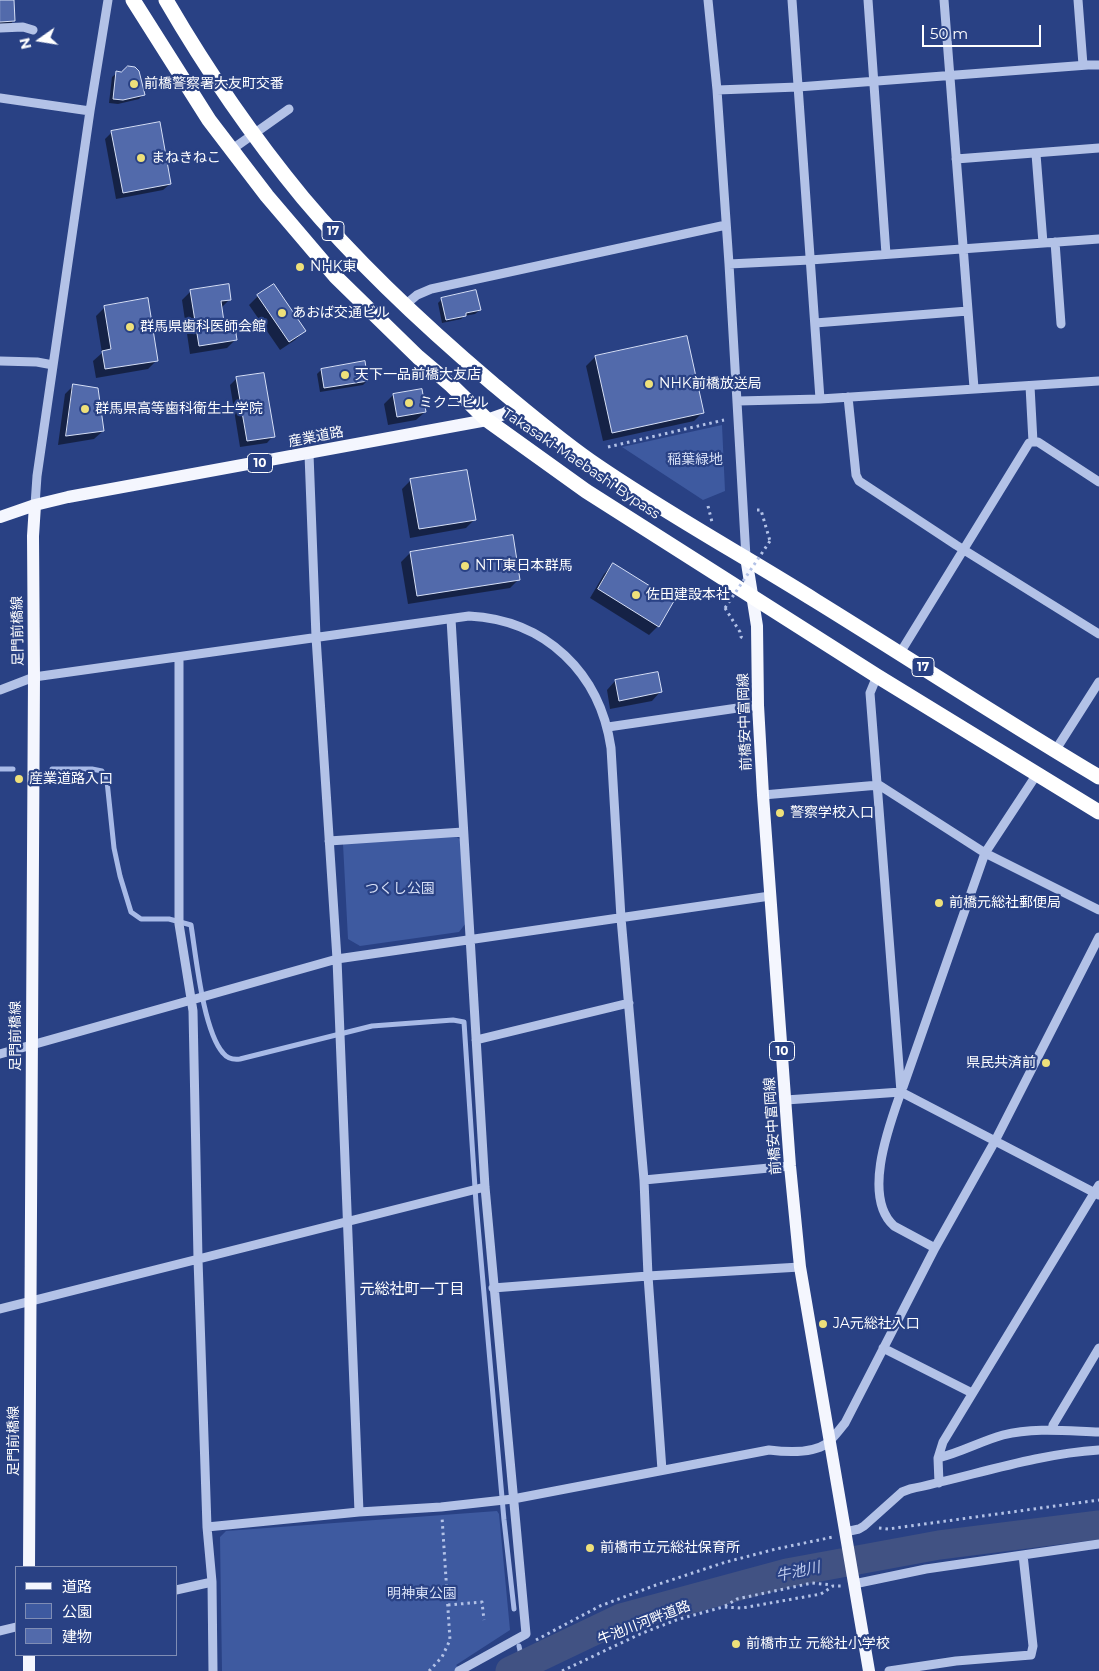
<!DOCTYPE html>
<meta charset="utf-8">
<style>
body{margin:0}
#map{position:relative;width:1099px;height:1671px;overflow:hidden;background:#294184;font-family:Montserrat,"Noto Sans JP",sans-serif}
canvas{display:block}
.legend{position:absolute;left:15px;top:1566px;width:162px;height:90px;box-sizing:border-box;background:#294184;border:1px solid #7f8db5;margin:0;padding:6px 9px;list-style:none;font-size:15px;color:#fff}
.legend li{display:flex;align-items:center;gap:10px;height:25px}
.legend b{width:25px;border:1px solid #7f8db5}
.north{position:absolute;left:15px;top:15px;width:50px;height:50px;-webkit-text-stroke:4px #294184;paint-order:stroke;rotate:257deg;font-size:14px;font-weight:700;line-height:20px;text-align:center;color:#fff}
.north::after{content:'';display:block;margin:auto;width:18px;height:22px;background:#fff;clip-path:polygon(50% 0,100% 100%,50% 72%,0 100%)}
.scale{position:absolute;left:922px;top:25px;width:119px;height:22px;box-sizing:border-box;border:2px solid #fff;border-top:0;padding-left:6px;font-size:15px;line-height:18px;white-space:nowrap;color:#fff;-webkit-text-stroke:4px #294184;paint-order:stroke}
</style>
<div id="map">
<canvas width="1099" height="1671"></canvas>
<ul class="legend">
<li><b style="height:6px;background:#f4f6fe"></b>道路</li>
<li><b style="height:14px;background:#3e5aa0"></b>公園</li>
<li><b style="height:14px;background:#526aab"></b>建物</li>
</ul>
<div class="north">N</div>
<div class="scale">50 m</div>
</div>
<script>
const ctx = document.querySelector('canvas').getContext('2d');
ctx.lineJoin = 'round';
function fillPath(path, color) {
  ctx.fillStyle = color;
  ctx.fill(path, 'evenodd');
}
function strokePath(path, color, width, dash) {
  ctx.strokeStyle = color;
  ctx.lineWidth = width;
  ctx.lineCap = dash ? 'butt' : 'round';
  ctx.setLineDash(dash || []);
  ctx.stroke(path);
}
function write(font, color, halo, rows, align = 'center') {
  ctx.font = font + ' Montserrat,"Noto Sans JP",sans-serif';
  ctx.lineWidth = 4.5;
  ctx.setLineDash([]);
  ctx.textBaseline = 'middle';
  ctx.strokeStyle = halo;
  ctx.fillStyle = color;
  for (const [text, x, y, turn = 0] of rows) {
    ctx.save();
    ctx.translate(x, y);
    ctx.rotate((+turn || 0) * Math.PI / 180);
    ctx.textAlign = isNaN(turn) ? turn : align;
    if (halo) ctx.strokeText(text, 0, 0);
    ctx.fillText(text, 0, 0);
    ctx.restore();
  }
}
fillPath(new Path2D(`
 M722,425L725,491L703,500L622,447Z
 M454,835L462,841L466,923L459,932L360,946L348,939L343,844Z
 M497,1511L499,1514L510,1630L456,1665L463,1671H222L220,1537L226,1531Z`), '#3e5aa0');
fillPath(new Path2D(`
 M0,0H13L14,20L8,27H0Z
 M117,73L143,95L139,99L118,104L109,103L112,77Z
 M112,132L170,184L163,190L116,199L105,139Z
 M191,291L230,299L221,308L224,330L236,339L227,348L190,354L182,300Z
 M258,296L304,331L295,340L280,350L249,305Z
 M442,299L480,310L475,314L464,316L461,319L442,323L438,303Z
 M105,307L157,360L148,369L96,378L93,361L102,353L96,316Z
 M595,357L703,412L694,421L603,441L586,366Z
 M321,370L367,381L363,385L320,392L317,374Z
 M237,378L273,436L267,443L240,447L230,385Z
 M74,385L103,431L94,439L58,445L65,394Z
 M393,395L425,412L416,420L388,425L384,404Z
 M411,480L474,520L466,528L410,538L402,489Z
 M410,553L519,579L510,588L408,604L401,562Z
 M613,565L658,626L649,635L590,598L604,574Z
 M615,681L660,692L652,701L610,709L607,690Z`), '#0007');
strokePath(new Path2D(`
 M0,769H13
 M52,769H92L102,771L107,781L114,848L120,876L131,912L141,919H169L191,925C196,956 203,1030 223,1053C227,1058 233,1060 240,1059L372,1026L453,1020L464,1022L476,1203L504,1520L514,1609
 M519,1646L523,1664`), '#a8bae7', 5);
strokePath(new Path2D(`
 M510,1671L621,1618L787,1573L939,1545L1099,1525`), '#415283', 29);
const building = new Path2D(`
 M0,0H14L15,21L0,22Z
 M128,66L135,67L139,71L145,95L123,100L113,99L116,71L121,72Z
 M160,122L171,184L123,193L111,131Z
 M229,284L231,300L221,301L225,329L235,327L237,340L199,346L190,290Z
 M274,284L306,331L289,342L257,295Z
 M476,290L481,310L466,313V316L446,320L441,298Z
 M148,298L158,361L105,369L102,351L111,349L104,306Z
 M687,336L704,413L612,433L595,356Z
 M365,361L368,381L324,388L321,369Z
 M264,373L275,437L247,441L236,377Z
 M73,384L98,388L104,431L66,436Z
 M422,389L426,412L397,417L393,394Z
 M467,470L476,520L419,529L410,479Z
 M513,535L520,580L417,596L410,552Z
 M613,563L674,601L659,627L598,589Z
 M658,672L662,692L619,701L615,680Z`);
fillPath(building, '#526aab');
strokePath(building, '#d6dff6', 1);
strokePath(new Path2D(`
 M608,447L724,420
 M708,506L712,522
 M757,510H761L770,541
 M725,608L740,632L741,637L743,638
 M879,1528L888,1529L1099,1500
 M448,1605L482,1602L484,1620
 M725,1606L737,1599L812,1583L832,1585
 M536,1640L600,1606L656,1585L726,1562L776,1549L833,1537
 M429,1671L442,1657L450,1640L442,1517
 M562,1671L640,1634L676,1620L723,1607L742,1608L821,1594L833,1586H842`), '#b3c2e7', 3, [2.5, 4]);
strokePath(new Path2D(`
 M708,0L717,90L729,264L746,557
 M792,0L820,399
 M868,0L886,254
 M944,0L974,388
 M1078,0L1083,65
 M0,28L23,27L33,30
 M717,90L798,87L1088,65H1099
 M0,98L90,111
 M231,150L289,109
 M1036,154L1043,243
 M956,159L1099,148
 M1055,242L1061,324
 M729,264L810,260L1099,239
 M405,305L417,295L431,289L726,225
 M815,323L968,311
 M0,361L37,362L53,365
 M1030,386L1033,442
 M848,397L856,475L859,481L956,545L1099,634
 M738,401L820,399L1099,381
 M309,454L316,637L337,959L359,1512
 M35,505L37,476L90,111L108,0
 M451,619L485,1187L526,1634L459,1671
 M900,653L1029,443L1032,442H1038L1099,482
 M179,658V924L193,1011L198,1259L207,1527L212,1582L213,1671
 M877,676L870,693L901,1092C889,1126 862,1197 894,1226L935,1248
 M0,690L34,677L469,616C546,620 600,673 611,748L621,918L644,1180L648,1276L662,1470
 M608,727L758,705
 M1055,751L1099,682
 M763,795L879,785L985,853L1099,910
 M329,841L463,832
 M476,1040L629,1003
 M0,1054L337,959L770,896
 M903,1087L985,853L1037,774
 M786,1100L901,1092L1099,1195
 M644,1180L790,1166
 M493,1288L648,1276L800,1267
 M0,1309L485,1187
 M883,1348L972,1393
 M1053,1430V1425L1099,1348
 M938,1458C960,1453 981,1441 1003,1435C1034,1427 1068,1431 1099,1432
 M939,1483L938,1458L943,1442L1099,1185
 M207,1527L359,1512L441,1507L513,1499L769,1450C785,1452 811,1454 826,1444C833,1439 839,1430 845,1423L935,1248L995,1141L1099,937
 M845,1532L859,1529L864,1526L902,1492L910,1489C973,1476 1035,1454 1099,1450
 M854,1584L926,1569L1099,1544
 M176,1590L212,1582
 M0,1631L16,1627
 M889,1671L956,1661L1031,1655L1033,1646L1023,1555`), '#b3c2e7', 9);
strokePath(new Path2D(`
 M0,517L35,505L68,497L487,420L504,414L518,405
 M746,557L757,626L758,705L763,795L790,1166L800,1267L869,1671
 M29,1567L34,677L33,536L35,505
 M29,1655V1671`), '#f4f6fe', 12);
strokePath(new Path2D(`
 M133,0L209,120L267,196L296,230L336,277L418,357L451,385L487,420L586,491L877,676L1099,812
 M166,0C206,69 252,136 303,198C360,266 426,327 493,384C524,410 556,437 590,461C662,511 741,554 816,601C910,659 1003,720 1099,777`), '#fff', 15);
strokePath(new Path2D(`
 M725,608L770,541`), '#b3c2e7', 3, [2.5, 4]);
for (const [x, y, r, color] of [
 [134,84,5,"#eee07a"],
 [141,158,5,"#eee07a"],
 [300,267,5,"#eee07a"],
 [282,313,5,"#eee07a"],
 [130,327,5,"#eee07a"],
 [345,375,5,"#eee07a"],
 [649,384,5,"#eee07a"],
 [409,403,5,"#eee07a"],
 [85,409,5,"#eee07a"],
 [465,566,5,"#eee07a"],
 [636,595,5,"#eee07a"],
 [19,779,5,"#eee07a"],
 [780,813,5,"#eee07a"],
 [939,903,5,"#eee07a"],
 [1046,1063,5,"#eee07a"],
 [823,1324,5,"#eee07a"],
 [590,1548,5,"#eee07a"],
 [736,1644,5,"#eee07a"]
]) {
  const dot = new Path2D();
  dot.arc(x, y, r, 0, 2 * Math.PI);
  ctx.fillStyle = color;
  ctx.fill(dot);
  strokePath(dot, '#294184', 2);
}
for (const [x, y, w] of [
 [333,231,22],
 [260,463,25],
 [923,667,22],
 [782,1051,25]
]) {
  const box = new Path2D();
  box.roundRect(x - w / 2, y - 9.5, w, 19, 4);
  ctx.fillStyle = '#294184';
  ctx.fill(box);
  strokePath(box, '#fff', 1);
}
write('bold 12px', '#fff', null, [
 ["17",333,231],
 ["10",260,463],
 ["17",923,667],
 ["10",782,1051]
]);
write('14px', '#fff', '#294184', [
 ["前橋警察署大友町交番",144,84],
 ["まねきねこ",151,158],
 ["NHK東",310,267],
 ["あおば交通ビル",292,313],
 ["群馬県歯科医師会館",140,327],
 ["天下一品前橋大友店",355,375],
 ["NHK前橋放送局",659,384],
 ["ミクニビル",419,403],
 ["群馬県高等歯科衛生士学院",95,409],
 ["NTT東日本群馬",475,566],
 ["佐田建設本社",646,595],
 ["産業道路入口",29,779],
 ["警察学校入口",790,813],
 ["前橋元総社郵便局",949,903],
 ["県民共済前",1036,1063,"right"],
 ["JA元総社入口",833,1324],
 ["前橋市立元総社保育所",600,1548],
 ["前橋市立 元総社小学校",746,1644]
], 'left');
write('14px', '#fff', '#294184', [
 ["産業道路",316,437,-11],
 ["Takasaki-Maebashi Bypass",581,464,34],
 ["足門前橋線",18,631,-91],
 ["前橋安中富岡線",745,722,-92],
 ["足門前橋線",16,1036,-90],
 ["前橋安中富岡線",773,1126,-94],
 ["足門前橋線",14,1441,-90],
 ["牛池川河畔道路",644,1623,-21]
]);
write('14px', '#d6dff6', '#294184', [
 ["稲葉緑地",695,460],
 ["つくし公園",400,889],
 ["明神東公園",422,1594]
]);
write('15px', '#fff', '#294184', [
 ["元総社町一丁目",412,1290]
]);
write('italic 15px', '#bfccee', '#294184', [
 ["牛池川",798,1572,-12]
]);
</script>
